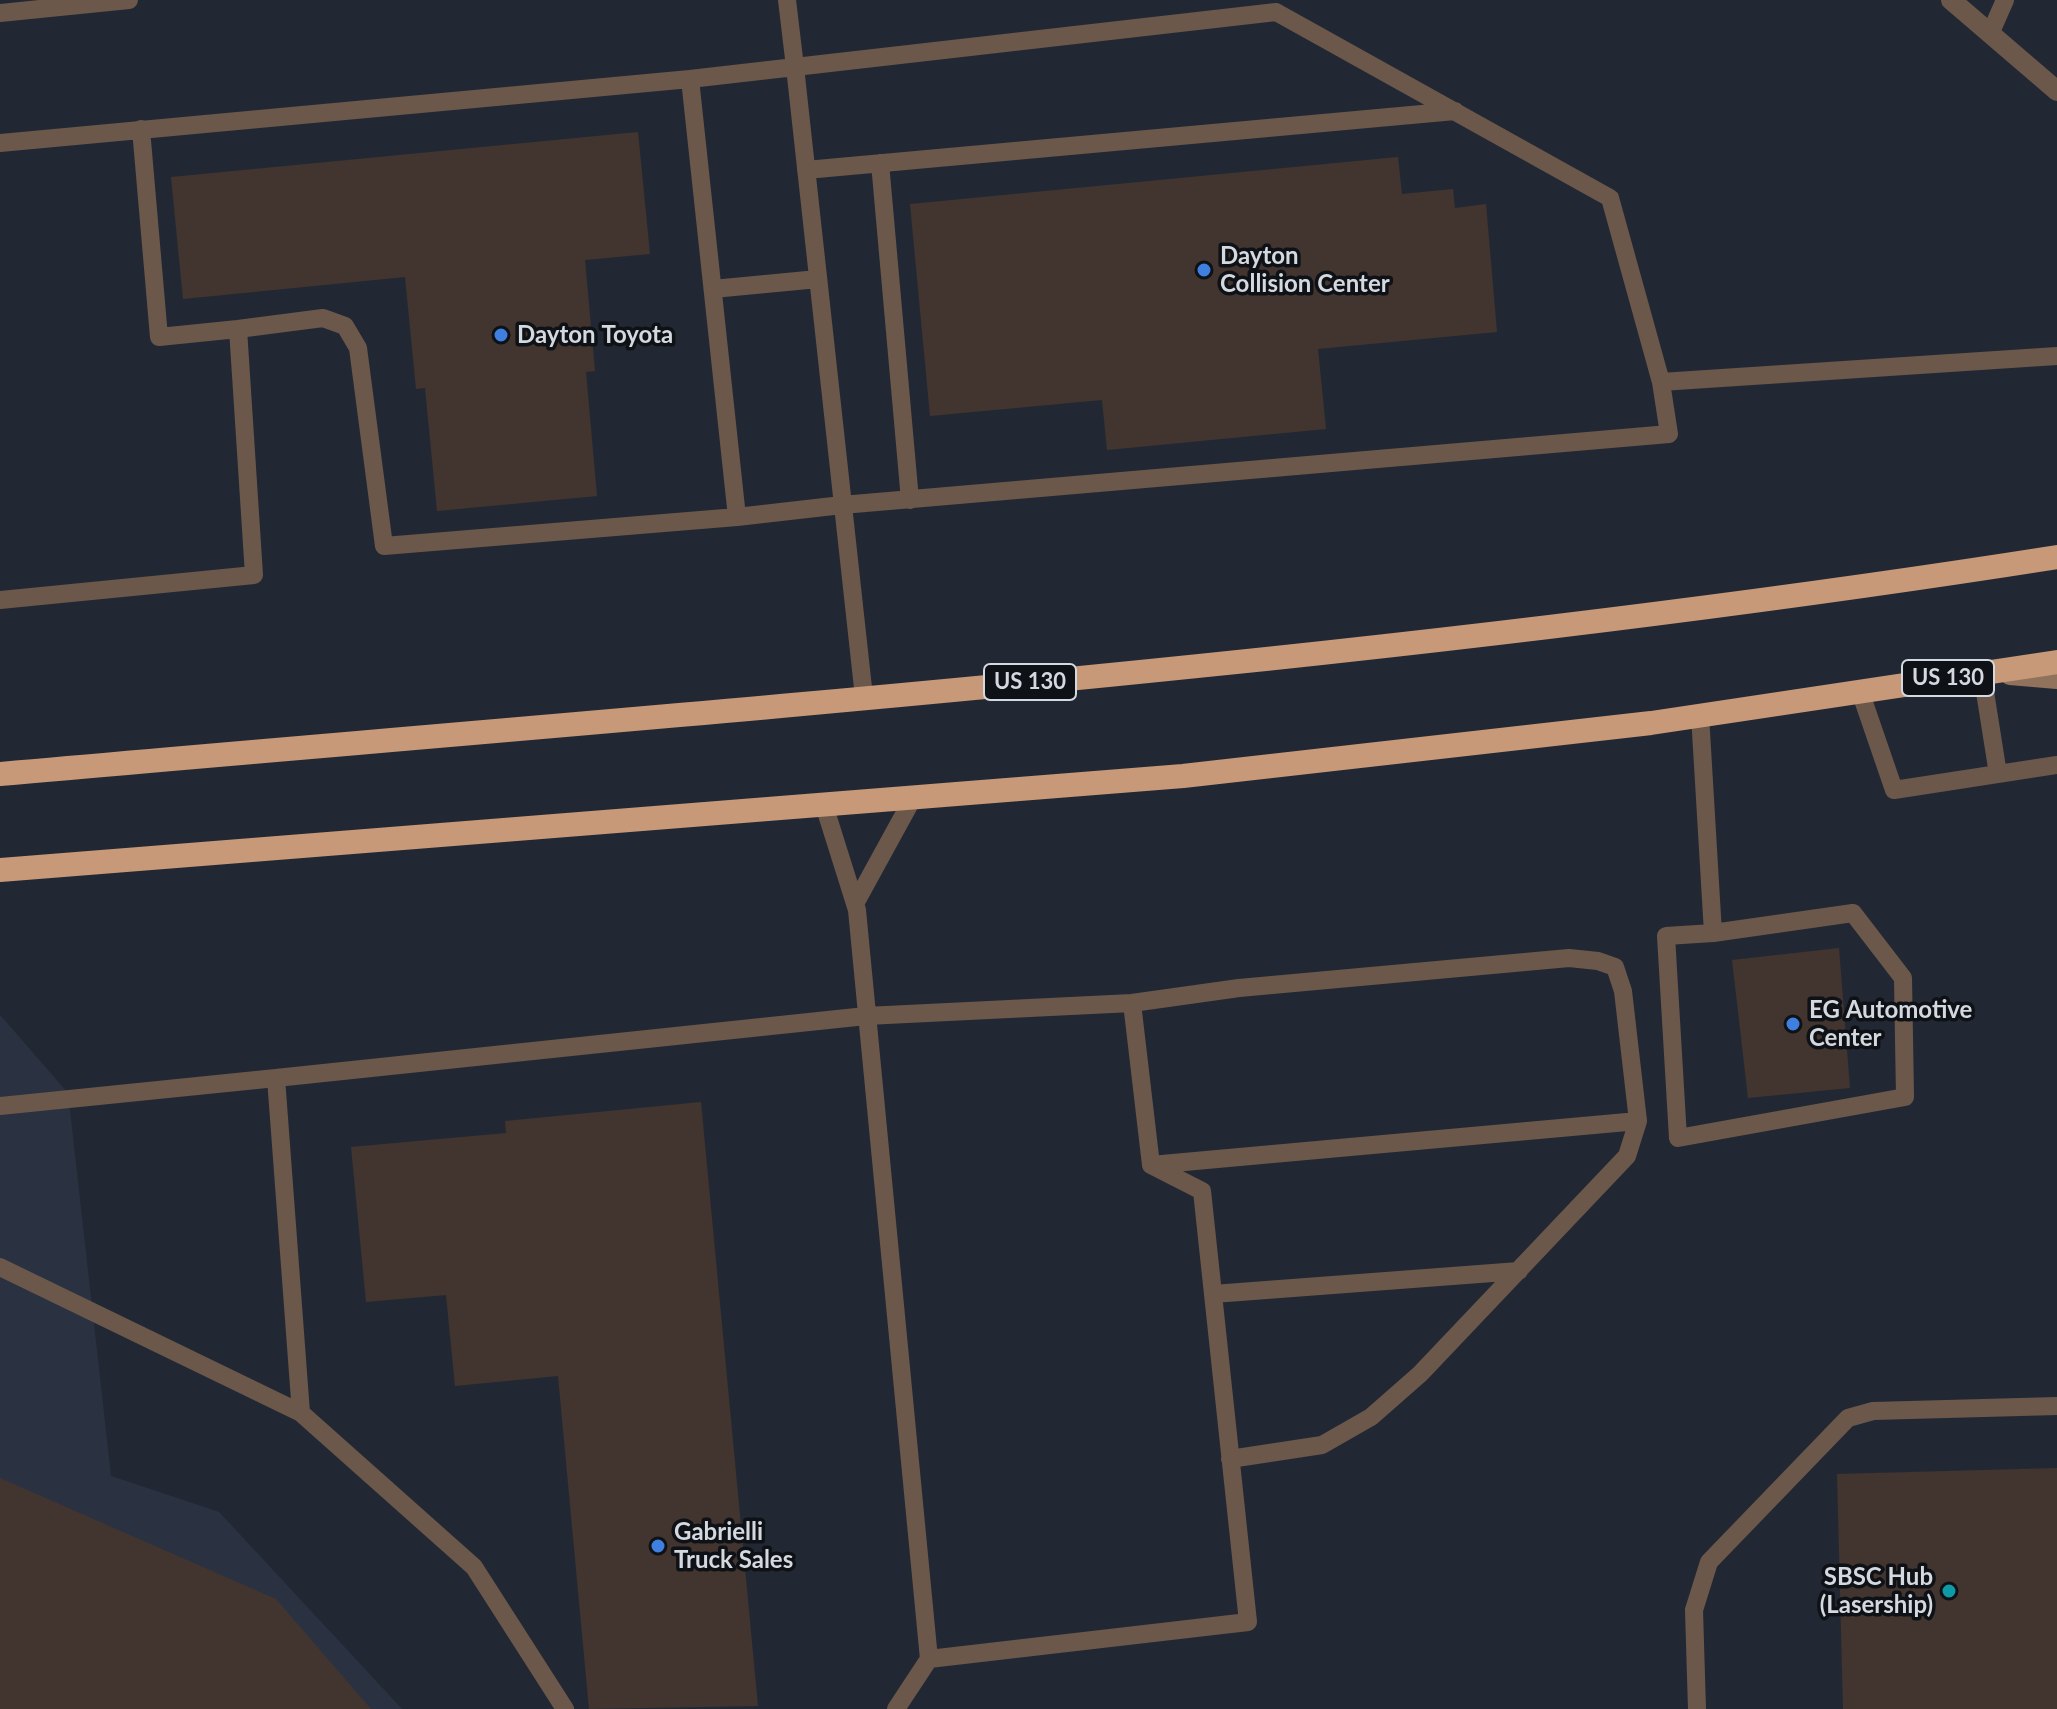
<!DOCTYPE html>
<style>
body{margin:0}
canvas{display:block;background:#222833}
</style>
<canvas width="2057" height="1709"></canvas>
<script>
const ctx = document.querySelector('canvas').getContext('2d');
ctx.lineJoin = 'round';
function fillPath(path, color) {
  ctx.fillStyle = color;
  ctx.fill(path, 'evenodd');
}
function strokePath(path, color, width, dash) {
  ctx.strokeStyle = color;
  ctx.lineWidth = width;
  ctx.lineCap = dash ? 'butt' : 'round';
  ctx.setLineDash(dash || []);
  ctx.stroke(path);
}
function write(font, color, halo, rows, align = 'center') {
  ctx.font = font + ' Lato,sans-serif';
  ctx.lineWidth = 7;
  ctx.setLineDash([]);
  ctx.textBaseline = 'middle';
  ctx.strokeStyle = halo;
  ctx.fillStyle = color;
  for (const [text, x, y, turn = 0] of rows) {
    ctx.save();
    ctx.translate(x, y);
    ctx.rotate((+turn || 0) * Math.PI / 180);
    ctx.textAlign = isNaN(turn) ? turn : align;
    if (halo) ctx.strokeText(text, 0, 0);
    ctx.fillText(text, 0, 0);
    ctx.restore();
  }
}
fillPath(new Path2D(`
 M0,1015L68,1093L111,1476L219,1512L402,1709H0Z`), '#2a3242');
fillPath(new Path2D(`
 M638,132L650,254L585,260L595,371L586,372L597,496L437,511L425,388L416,389L405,277L183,299L171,177Z
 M1398,157L1402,194L1453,189L1455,208L1486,204L1497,332L1318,349L1326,429L1107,450L1102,400L930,416L910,204Z
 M1839,948L1850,1088L1748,1098L1732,960Z
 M701,1102L758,1706L589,1709L558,1376L455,1386L446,1295L366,1302L351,1147L506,1133L505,1121Z
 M2057,1468V1709H1843L1837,1474Z
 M0,1478L276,1599L371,1709H0Z`), '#42342f');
strokePath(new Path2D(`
 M787,0L795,67L1276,12L1610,198L1661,382L1669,434L842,505L737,517L690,79L795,67L864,697
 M0,13L129,0
 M1990,34L2005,0
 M141,129L159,337L238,329
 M0,143L690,79
 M880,163L910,500
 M806,170L1455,111
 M713,289L818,279
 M1661,382L2057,356
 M0,600L254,575L238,329L323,318L345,326L358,348L384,546L737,517
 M1982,673L1998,774
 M1860,691L1894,790L2057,765
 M1700,715L1713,933L1853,913L1903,978L1905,1097L1678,1138L1666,936L1713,933
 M824,805L857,910L929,1659
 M856,902L913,798
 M1132,1003L1239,988L1569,958L1598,961L1615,967L1623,991L1638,1121L1627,1156L1420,1374L1371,1417L1322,1445L1230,1459
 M0,1106L276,1078
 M1151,1165L1638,1121
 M0,1267L301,1413
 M1213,1294L1519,1271
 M565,1709L474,1567L301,1413L276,1078L866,1016L1132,1003L1151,1165L1202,1191L1248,1622L929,1659L896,1709
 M1697,1709L1694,1610L1709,1562L1848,1418L1873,1411L2057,1406`), '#6b584b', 18);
strokePath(new Path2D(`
 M1951,0L2057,91`), '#6b584b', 20);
strokePath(new Path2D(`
 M2010,675L2057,679`), '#90725d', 20);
strokePath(new Path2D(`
 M0,774C686,713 1376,664 2057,557
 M0,870L1183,776L1651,723L2057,662`), '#c79978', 24);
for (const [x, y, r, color] of [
 [1204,270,8,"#3f7fe0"],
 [501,335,8,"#3f7fe0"],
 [1793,1024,8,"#3f7fe0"],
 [658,1546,8,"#3f7fe0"],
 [1949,1591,8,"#0f9aa8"]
]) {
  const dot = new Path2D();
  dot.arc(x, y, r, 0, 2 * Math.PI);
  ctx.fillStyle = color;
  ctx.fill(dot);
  strokePath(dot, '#0e1115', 3);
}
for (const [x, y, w] of [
 [1948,678,92],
 [1030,682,92]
]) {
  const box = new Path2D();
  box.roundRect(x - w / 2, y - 18, w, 36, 6);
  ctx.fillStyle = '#0e1115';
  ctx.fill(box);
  strokePath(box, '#d4d8df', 2);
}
write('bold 22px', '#d4d8df', null, [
 ["US 130",1948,678],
 ["US 130",1030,682]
]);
write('bold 24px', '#d4d8df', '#0e1115', [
 ["Dayton",1220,256],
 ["Collision Center",1220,284],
 ["Dayton Toyota",517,335],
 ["EG Automotive",1809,1010],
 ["Center",1809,1038],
 ["Gabrielli",674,1532],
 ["Truck Sales",674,1560],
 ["SBSC Hub",1933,1577,"right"],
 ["(Lasership)",1933,1605,"right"]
], 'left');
</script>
